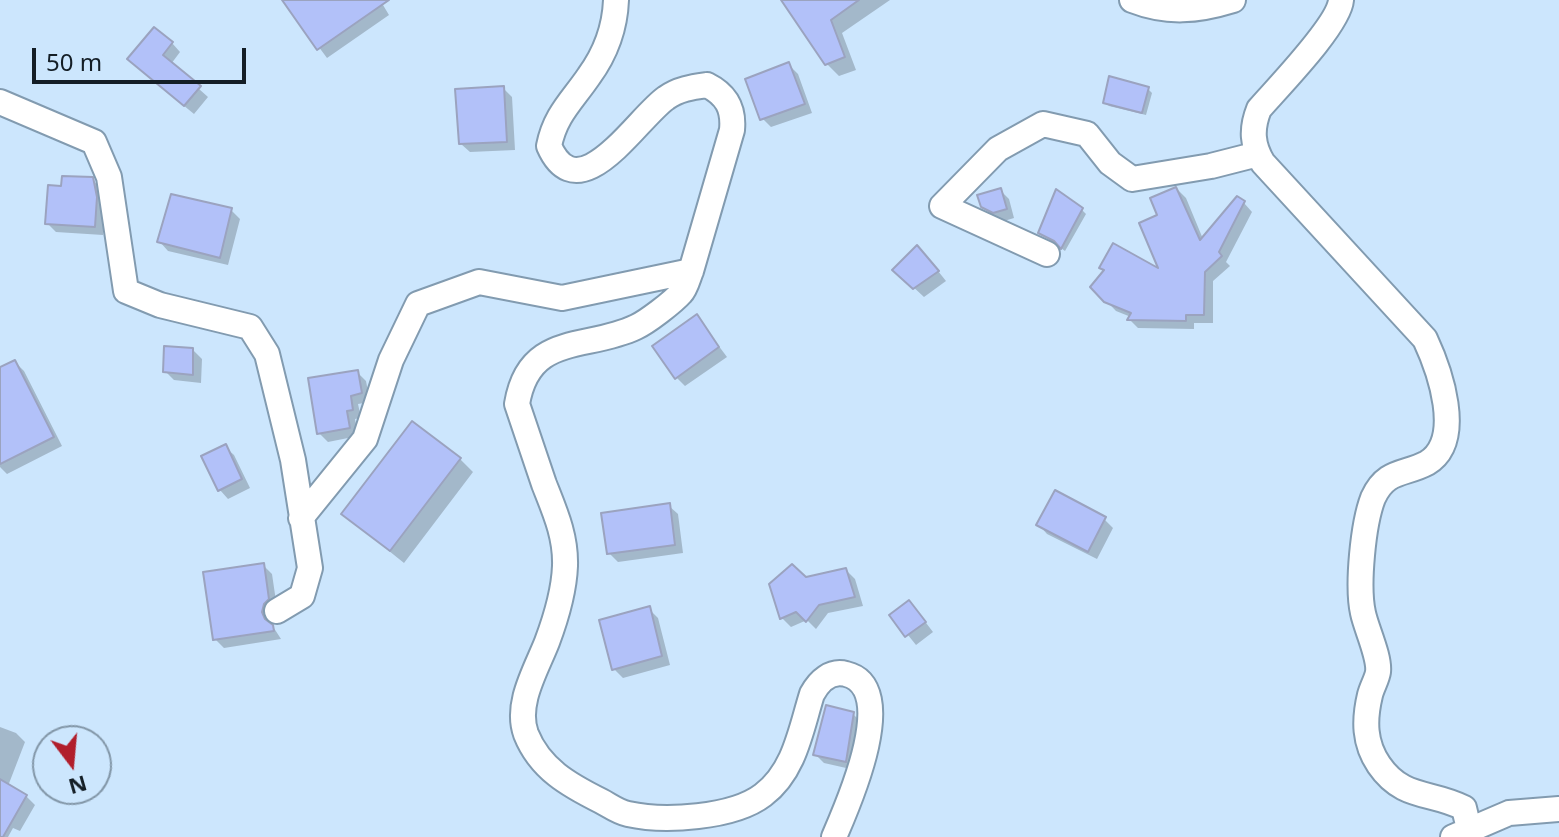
<!DOCTYPE html>
<style>
body{margin:0}
#map{position:relative;width:1559px;height:837px;overflow:hidden;background:#cce6fd;font-family:"Noto Sans",sans-serif}
canvas{display:block}
.north{position:absolute;left:32px;top:725px;width:80px;height:80px;box-sizing:border-box;background:#cce6fd;border:2px solid #8296a7;border-radius:50%;rotate:164deg;font-size:22px;font-weight:700;line-height:32px;text-align:center;color:#141e26}
.north::after{content:'';display:block;margin:auto;width:28px;height:36px;background:#b11e2c;clip-path:polygon(50% 0,100% 100%,50% 72%,0 100%)}
.scale{position:absolute;left:32px;top:48px;width:214px;height:36px;box-sizing:border-box;border:4px solid #141e26;border-top:0;padding-left:10px;font-size:24px;line-height:28px;white-space:nowrap;color:#141e26;-webkit-text-stroke:6px #cce6fd;paint-order:stroke}
</style>
<div id="map">
<canvas width="1559" height="837"></canvas>
<div class="north">N</div>
<div class="scale">50 m</div>
</div>
<script>
const ctx = document.querySelector('canvas').getContext('2d');
ctx.lineJoin = 'round';
function fillPath(path, color) {
  ctx.fillStyle = color;
  ctx.fill(path, 'evenodd');
}
function strokePath(path, color, width, dash) {
  ctx.strokeStyle = color;
  ctx.lineWidth = width;
  ctx.lineCap = dash ? 'butt' : 'round';
  ctx.setLineDash(dash || []);
  ctx.stroke(path);
}
fillPath(new Path2D(`
 M284,0H380L389,15L327,58Z
 M783,0H890L842,33L856,70L839,76L827,64Z
 M172,43L180,52L171,64L208,97L194,114L138,68Z
 M789,65L798,74L812,113L771,127L762,118Z
 M503,88L512,97L515,150L470,152L461,144Z
 M1148,89L1152,93L1146,115L1109,106L1105,102Z
 M92,179L101,189L105,207L103,235L56,232L47,223L63,188Z
 M1177,189L1186,198L1203,239L1244,203L1252,212L1226,262L1230,266L1213,281V323H1194V329L1138,328L1129,319L1131,317L1116,311L1093,287L1105,271L1101,268L1162,272L1160,216L1152,199Z
 M1000,190L1009,199L1014,218L1004,221L992,216L982,206Z
 M231,210L240,219L228,265L168,251L160,242Z
 M1082,210L1086,214L1065,251L1040,233Z
 M926,256L946,281L924,297L895,270Z
 M697,317L727,357L685,386L676,377Z
 M193,350L202,359L201,383L174,380L165,371Z
 M15,362L24,371L62,446L7,474L0,467V369Z
 M357,372L366,381L370,402L358,404L361,418L355,419L358,436L328,442L319,433Z
 M225,447L234,455L250,488L228,499L220,490Z
 M460,459L473,472L404,563L343,514Z
 M669,506L678,514L683,553L618,562L609,553Z
 M1104,519L1113,528L1097,559L1047,534L1039,525Z
 M263,565L272,574L277,608L272,614L270,622L281,639L224,648L215,639Z
 M846,570L855,579L863,606L828,613L816,629L807,620L791,627L782,618L805,580Z
 M649,609L658,618L670,665L623,678L614,669Z
 M917,611L933,632L916,645L892,615Z
 M853,714L862,723L855,770L824,763L815,754Z
 M0,727L16,733L25,742L8,786L26,796L35,805L20,831L13,828L8,837H0Z`), '#0003');
const building = new Path2D(`
 M282,0H389L317,50Z
 M781,0H859L831,20L845,57L825,65Z
 M154,27L173,42L163,55L201,86L184,106L127,59Z
 M789,62L805,104L760,120L745,79Z
 M1109,76L1149,87L1142,113L1103,103Z
 M504,86L507,142L459,144L455,89Z
 M62,176L93,177L97,197L95,227L45,224L48,185L61,186Z
 M1176,187L1200,240L1237,196L1245,201L1219,252L1222,256L1205,272L1204,315H1186V321L1127,320L1131,313L1104,302L1090,287L1104,270L1099,268L1113,243L1158,268L1139,223L1157,215L1150,198Z
 M1001,188L1007,209L993,213L981,207L977,195Z
 M1056,189L1083,208L1061,249L1054,241L1038,233Z
 M171,194L232,208L220,258L157,242Z
 M917,245L939,271L913,289L892,270Z
 M697,314L719,347L675,379L652,346Z
 M164,346L193,348V375L163,372Z
 M15,360L54,437L0,464V367Z
 M358,370L362,393L351,396L353,410L347,411L350,428L317,434L308,378Z
 M412,421L461,458L390,551L341,514Z
 M226,444L242,479L218,491L201,456Z
 M1055,490L1106,517L1088,552L1036,525Z
 M670,503L675,545L607,554L601,513Z
 M264,563L269,599L264,604L262,612L265,619L273,625L274,631L213,640L203,572Z
 M792,564L806,577L846,568L855,597L819,605L806,622L796,612L780,619L769,584Z
 M909,600L926,622L905,637L889,615Z
 M650,606L662,656L612,670L599,620Z
 M826,705L854,712L846,762L813,755Z
 M0,779L27,795L3,837H0Z`);
fillPath(building, '#b2c1f9');
strokePath(building, '#9ba3bf', 2);
const street = new Path2D(`
 M616,0C615,27 605,54 589,76C572,101 555,115 549,146C579,214 637,118 666,98C678,89 693,87 707,85C727,95 734,109 732,130L691,271C688,278 686,288 681,293C673,302 647,322 636,327C586,351 529,332 517,404C526,431 535,458 544,484C555,512 566,536 565,566C564,592 556,618 547,642C536,670 515,704 526,734C540,769 569,785 601,801C609,805 618,812 628,814C664,822 733,818 763,795C795,771 801,729 812,694C819,681 831,670 846,674C901,687 847,807 834,837
 M1132,0C1168,14 1197,11 1233,0
 M1341,0C1339,25 1278,87 1259,109C1251,129 1252,145 1263,163L1425,339C1439,369 1465,440 1427,463C1405,475 1386,469 1373,498C1363,524 1357,586 1363,613C1366,628 1380,657 1378,672C1377,679 1372,687 1370,695C1364,720 1364,743 1379,765C1403,800 1431,791 1464,808L1469,829
 M0,102L94,142L109,177L126,291L160,305L250,327L267,354L293,460L310,568L302,596L277,611
 M1047,254L942,206L998,149L1043,124L1087,134L1110,163L1132,179L1211,166L1258,154
 M301,518L365,439L391,360L418,304L479,282L562,298L691,271
 M1453,837L1509,813L1559,809`);
strokePath(street, '#829bb0', 28);
strokePath(street, '#fff', 24);
</script>
